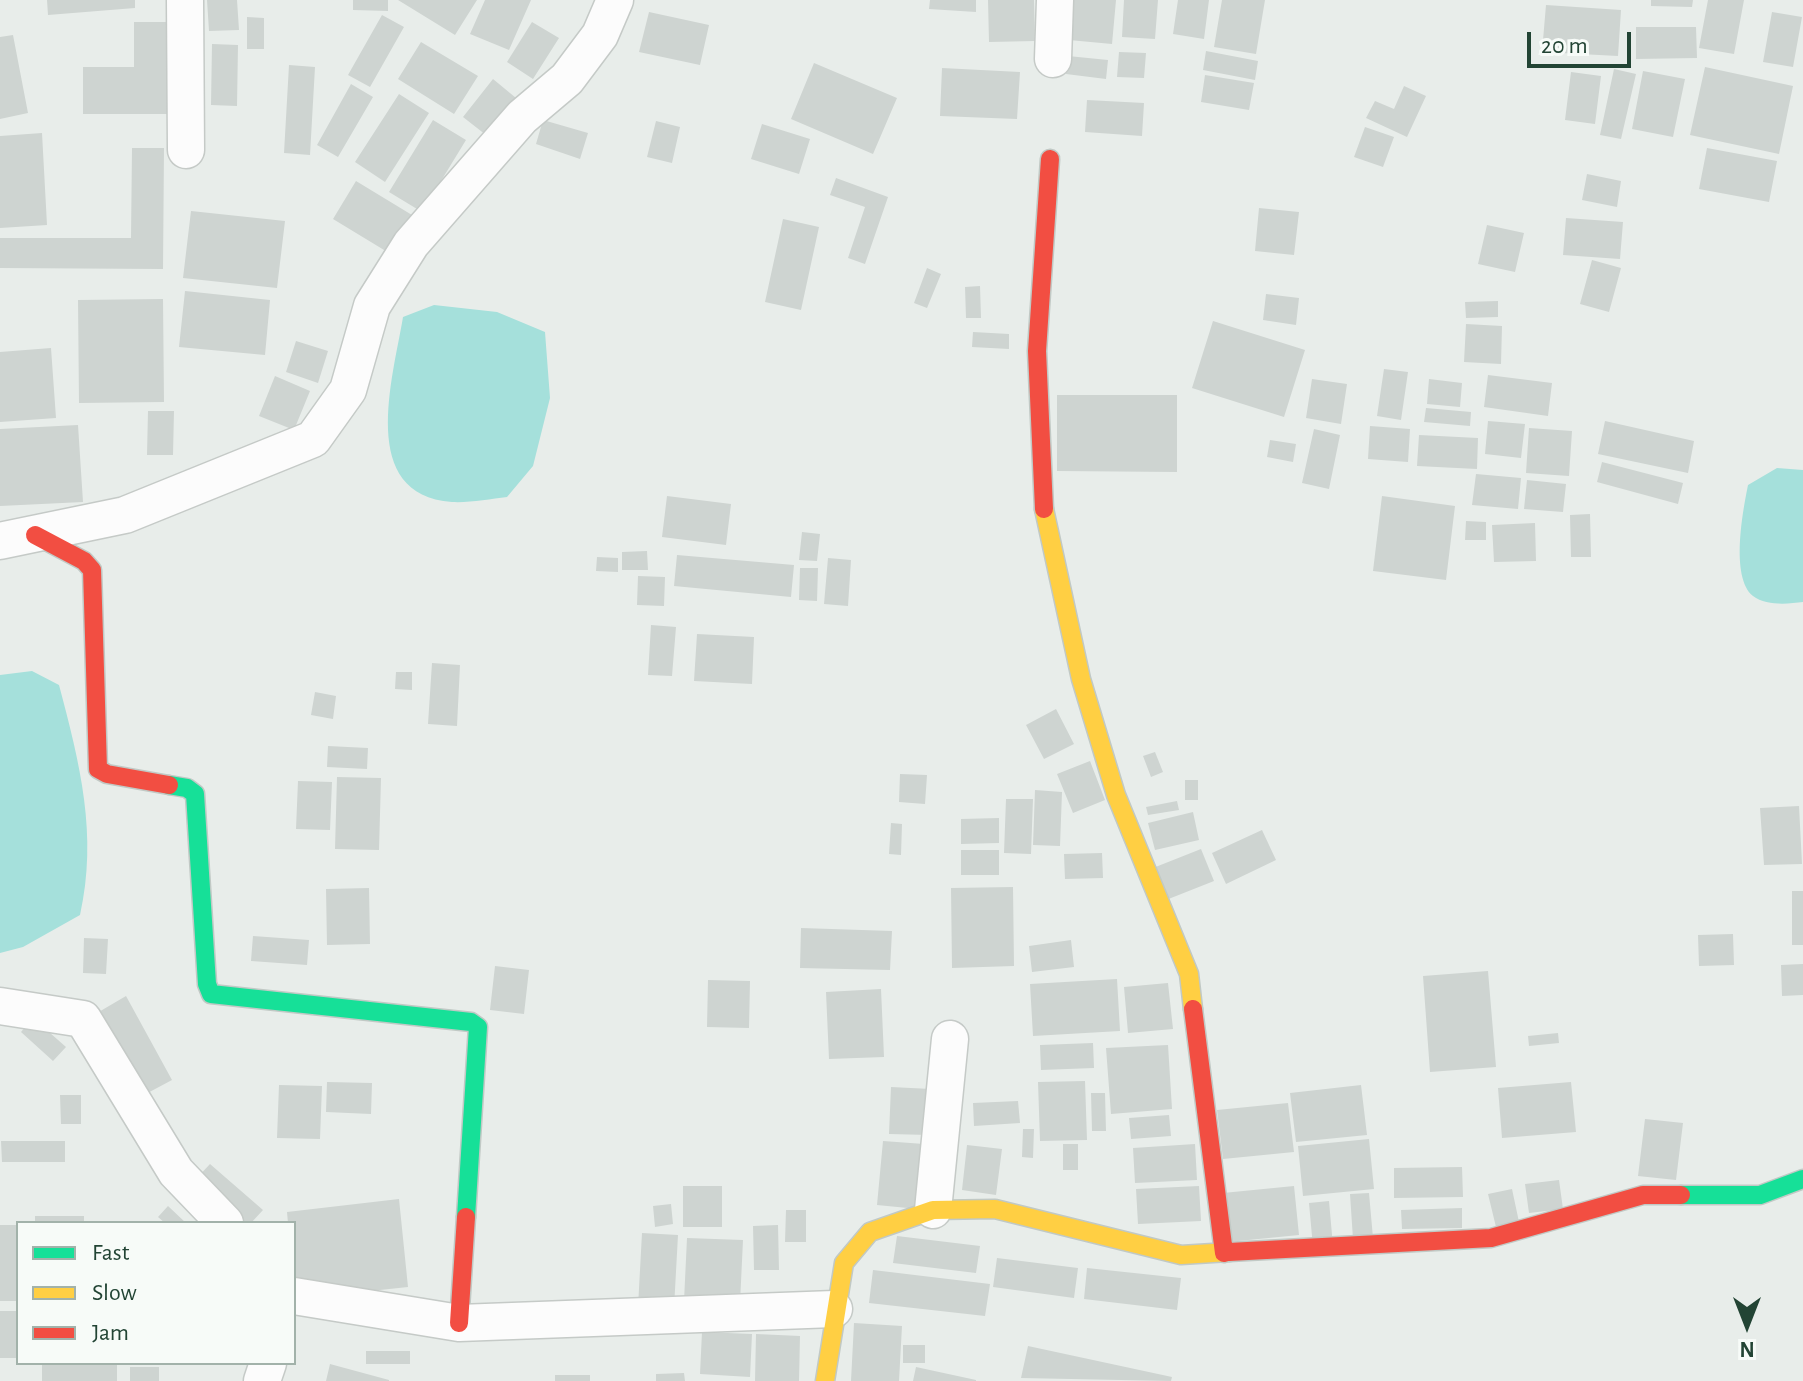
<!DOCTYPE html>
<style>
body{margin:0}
#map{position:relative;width:1803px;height:1381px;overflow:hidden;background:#e8edea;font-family:"Alegreya Sans",sans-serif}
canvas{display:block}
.legend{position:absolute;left:16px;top:1221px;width:280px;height:144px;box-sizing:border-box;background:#f7fbf8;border:2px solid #a2b2aa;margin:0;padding:10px 14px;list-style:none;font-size:24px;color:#224434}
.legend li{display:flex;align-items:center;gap:16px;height:40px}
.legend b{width:40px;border:2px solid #a2b2aa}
.north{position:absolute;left:1707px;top:1285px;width:80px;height:80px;-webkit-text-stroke:6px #f7fbf8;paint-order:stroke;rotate:180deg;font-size:22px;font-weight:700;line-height:32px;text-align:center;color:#224434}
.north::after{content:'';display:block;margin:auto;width:28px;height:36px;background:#224434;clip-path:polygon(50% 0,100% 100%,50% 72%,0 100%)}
.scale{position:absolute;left:1527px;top:32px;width:104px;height:36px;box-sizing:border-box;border:4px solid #224434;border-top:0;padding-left:10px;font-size:24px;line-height:28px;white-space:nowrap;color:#224434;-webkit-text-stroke:6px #f7fbf8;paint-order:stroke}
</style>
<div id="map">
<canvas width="1803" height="1381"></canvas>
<ul class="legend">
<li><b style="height:10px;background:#16e098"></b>Fast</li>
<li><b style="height:10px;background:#ffcf43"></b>Slow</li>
<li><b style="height:10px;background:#f24e42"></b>Jam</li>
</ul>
<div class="north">N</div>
<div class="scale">20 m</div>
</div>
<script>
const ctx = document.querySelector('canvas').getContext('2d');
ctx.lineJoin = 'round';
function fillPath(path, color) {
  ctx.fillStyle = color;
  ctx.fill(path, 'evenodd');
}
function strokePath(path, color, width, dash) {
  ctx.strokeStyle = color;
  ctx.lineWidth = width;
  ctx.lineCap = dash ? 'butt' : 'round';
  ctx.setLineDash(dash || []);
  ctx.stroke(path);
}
fillPath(new Path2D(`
 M434,305L497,312L545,332L550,398L533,466L507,497C490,499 469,503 452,502C357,495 393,378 403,317Z
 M1777,468L1803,470V602C1788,604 1766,606 1753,596C1730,577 1743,510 1748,485Z
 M32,671L59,685C80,764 98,835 80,915L23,947L0,953V675Z`), '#a5e0db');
fillPath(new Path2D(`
 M47,0H135V8L48,15Z
 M207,0H237L239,30L209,31Z
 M353,0H388V11L353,10Z
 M398,0H477L455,35Z
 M485,0H531L509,50L470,34Z
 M930,0H976V12L929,9Z
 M988,0H1034L1035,41L989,42Z
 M1073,0H1116L1112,44L1069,40Z
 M1124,0H1158L1155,39L1122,37Z
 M1178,0H1209L1204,39L1173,34Z
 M1222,0H1265L1256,54L1214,47Z
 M1651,0H1693L1692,7L1651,6Z
 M1708,0H1744L1734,54L1699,48Z
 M1546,5L1621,10L1618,56L1542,52Z
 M649,12L709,25L700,65L639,52Z
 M1772,12L1802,17L1793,67L1763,62Z
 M382,15L404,27L370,87L348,75Z
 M247,17L264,18V49H247Z
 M134,22H175V114H83V67H134Z
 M532,22L559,38L533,79L507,62Z
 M1636,27H1696L1697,58L1636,59Z
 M13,35L28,113L0,119V37Z
 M421,42L478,76L454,114L398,79Z
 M212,44L238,45L237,106L211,105Z
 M1206,51L1258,61L1255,80L1203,70Z
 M1119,52L1146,53L1144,78L1117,77Z
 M1068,56L1108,60L1106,79L1066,74Z
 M814,63L897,98L873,154L791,119Z
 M289,65L315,67L310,155L284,153Z
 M1705,67L1793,86L1779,154L1690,135Z
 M942,68L1020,72L1017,119L940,116Z
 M1614,69L1636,74L1621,139L1600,135Z
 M1643,71L1685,79L1673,137L1632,129Z
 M1571,72L1601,76L1595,124L1565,120Z
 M1205,75L1254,83L1249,110L1201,102Z
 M493,79L516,98L486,135L463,117Z
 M351,84L373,97L338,157L317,145Z
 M1404,86L1426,96L1407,137L1366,118L1375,101L1394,109Z
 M399,94L429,113L385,182L355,162Z
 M1087,100L1144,103L1142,136L1085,132Z
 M433,120L466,140L422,212L389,192Z
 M543,120L588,133L580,159L536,144Z
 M656,121L680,127L672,163L647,157Z
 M762,124L810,139L799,174L751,159Z
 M1365,127L1394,137L1383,167L1354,157Z
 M42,133L47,225L0,228V136Z
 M132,148H164L163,269L0,268V238H131Z
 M1707,148L1777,161L1769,202L1699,189Z
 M1587,174L1621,181L1617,207L1582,200Z
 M836,178L888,197L865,264L848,258L865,207L830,195Z
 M356,181L412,215L389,253L333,219Z
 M1259,208L1299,212L1294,255L1255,251Z
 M191,211L285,221L277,288L183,278Z
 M1566,218L1623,222L1620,259L1563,255Z
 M783,219L819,227L801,310L765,302Z
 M1487,225L1524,233L1515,272L1478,264Z
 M1592,260L1621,268L1609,312L1580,304Z
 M927,268L941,274L927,308L914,303Z
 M980,286L981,318H966L965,287Z
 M185,291L270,300L265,355L179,347Z
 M1266,294L1299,298L1296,325L1263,320Z
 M163,299L164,402L79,403L78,300Z
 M1498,301V317L1466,318L1465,302Z
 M1213,321L1305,350L1284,417L1192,388Z
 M1466,324L1502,326L1501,364L1464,362Z
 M973,332L1009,334V349L972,347Z
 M296,341L328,351L318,383L286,372Z
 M51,348L56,418L0,422V352Z
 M1384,369L1408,372L1401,420L1377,416Z
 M1488,375L1552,383L1548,416L1484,407Z
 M275,376L310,391L294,430L259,416Z
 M1312,379L1347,384L1341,424L1306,418Z
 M1429,379L1462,383L1460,407L1427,404Z
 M1057,395H1177V472L1057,471Z
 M1426,408L1471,412L1470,426L1424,422Z
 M148,411H174L173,455H147Z
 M1488,421L1525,424L1521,458L1485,454Z
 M1605,421L1694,441L1688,473L1598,454Z
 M78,425L83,502L0,506V429Z
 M1370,426L1410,429L1408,462L1368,459Z
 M1529,428L1572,431L1569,476L1526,473Z
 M1314,429L1340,435L1329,489L1302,483Z
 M1419,435L1478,438L1477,469L1417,466Z
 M1270,440L1296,444L1293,462L1267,457Z
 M1602,462L1683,483L1678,504L1597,482Z
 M1476,474L1521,478L1518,509L1472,505Z
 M1527,480L1566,484L1563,512L1524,509Z
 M667,496L731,504L726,545L662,537Z
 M1382,496L1455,506L1446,580L1373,571Z
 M1590,514L1591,557H1571L1570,515Z
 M1466,521L1486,522V540H1465Z
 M1535,523L1536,561L1494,562L1492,525Z
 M802,532L820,534L817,561L799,560Z
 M647,551L648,570H622V552Z
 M677,555L794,565L791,597L674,586Z
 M597,557L618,558V572L596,571Z
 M828,558L851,560L848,606L824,604Z
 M800,568H818L817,601L799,600Z
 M638,576L665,577L664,606L637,605Z
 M651,625L676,627L672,676L648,675Z
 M697,634L754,637L752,684L694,681Z
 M432,663L460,665L457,726L428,724Z
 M396,672H412V690L395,689Z
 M315,692L336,696L333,719L311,715Z
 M1056,709L1074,744L1044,759L1026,725Z
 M328,746L368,748L367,769L327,767Z
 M1155,752L1163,772L1151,777L1143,756Z
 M1090,761L1105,800L1073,813L1057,774Z
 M900,774L927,775L925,804L899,802Z
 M337,777L381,778L379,850L335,849Z
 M1185,780H1198V800H1185Z
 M298,781L332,782L330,830L296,829Z
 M1035,790L1062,792L1060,846L1033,845Z
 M1006,799H1033L1031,854L1004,853Z
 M1177,801L1179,810L1148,815L1146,807Z
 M1799,806L1802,864L1764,865L1760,808Z
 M1193,812L1199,840L1155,850L1148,823Z
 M999,818V843L961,844V819Z
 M891,823L902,824L901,855L889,854Z
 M1262,830L1276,860L1226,884L1212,853Z
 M1201,849L1214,881L1166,900L1153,868Z
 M961,850H999V875H961Z
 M1102,853L1103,878L1065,879L1064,854Z
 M1013,887L1014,966L952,968L951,888Z
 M369,888L370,944L327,945L326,889Z
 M1792,891H1803V945H1792Z
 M801,928L892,931L890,970L800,968Z
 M1733,934L1734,965L1699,966L1698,935Z
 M253,936L309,940L307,965L251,961Z
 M84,938L108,939L106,974L83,973Z
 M1071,940L1074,967L1032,972L1029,946Z
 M1803,964V995L1782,996L1781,965Z
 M495,966L529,970L524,1014L490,1010Z
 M1488,971L1496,1067L1430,1072L1423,976Z
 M1117,979L1120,1031L1033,1036L1030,984Z
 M708,980L750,981L749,1028L707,1027Z
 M1168,983L1173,1029L1128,1033L1124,987Z
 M881,989L884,1057L829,1059L826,992Z
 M126,996L172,1080L142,1096L97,1013Z
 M33,1018L66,1047L53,1061L21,1032Z
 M1558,1033L1559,1043L1529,1046L1528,1036Z
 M1093,1043L1094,1068L1041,1070L1040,1045Z
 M1168,1045L1172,1109L1111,1114L1106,1048Z
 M1085,1081L1087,1140L1040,1141L1038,1082Z
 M327,1082L372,1083L371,1114L326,1112Z
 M1571,1082L1576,1132L1502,1138L1498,1088Z
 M279,1085L322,1086L320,1139L277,1138Z
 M1361,1085L1367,1135L1296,1142L1290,1093Z
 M891,1087L931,1089L929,1135L889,1134Z
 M1091,1093H1105L1106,1131H1092Z
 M60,1095H81V1124H61Z
 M1018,1101L1020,1123L974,1126L973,1103Z
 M1288,1103L1294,1152L1223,1159L1217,1110Z
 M1169,1115L1171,1136L1131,1139L1129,1118Z
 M1645,1119L1683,1123L1676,1180L1638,1176Z
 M1023,1129H1034L1033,1158L1022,1157Z
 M1369,1139L1374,1189L1303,1196L1298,1146Z
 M1,1141H65V1162H2Z
 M883,1141L924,1144L918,1209L877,1205Z
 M1063,1144H1078V1170H1063Z
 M1195,1144L1197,1180L1135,1183L1133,1148Z
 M967,1145L1002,1149L996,1195L962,1190Z
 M210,1164L263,1210L251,1223H239L193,1182Z
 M1462,1167L1463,1197L1394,1198V1168Z
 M1559,1180L1563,1209L1529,1213L1525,1184Z
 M683,1186H722V1227H683Z
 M1199,1186L1201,1221L1138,1224L1136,1189Z
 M1294,1186L1299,1235L1228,1242L1223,1193Z
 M1512,1189L1519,1222L1496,1227L1488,1194Z
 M1369,1193L1373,1238L1353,1239L1350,1194Z
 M399,1199L408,1287L296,1299L294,1223H288L287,1212Z
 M1329,1201L1333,1246L1313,1247L1309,1203Z
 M671,1204L673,1224L655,1227L653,1206Z
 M168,1206L186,1223H165L158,1217Z
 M1462,1208V1228L1402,1229L1401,1210Z
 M786,1210H806V1242H785Z
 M35,1216H84V1223H35Z
 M0,1225H18V1301H0Z
 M778,1225L779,1270H754L753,1226Z
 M642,1233L678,1235L674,1308L638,1307Z
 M897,1236L980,1246L976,1273L893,1263Z
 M687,1238L743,1240L740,1303L684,1301Z
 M997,1258L1078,1268L1074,1298L993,1287Z
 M1087,1268L1181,1278L1177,1310L1084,1299Z
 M873,1270L990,1284L985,1316L869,1303Z
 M0,1311H17L18,1358H0Z
 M854,1323L902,1326L899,1381H851Z
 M702,1332L752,1334L750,1377L700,1374Z
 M756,1334L800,1336L799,1381H755Z
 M903,1345H925V1363H903Z
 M1028,1346L1172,1377L1171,1381L1021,1378Z
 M366,1351H410V1364H366Z
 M42,1363H117V1381H42Z
 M330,1364L389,1380V1381H326Z
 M130,1367H159V1381H130Z
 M916,1367L976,1380V1381H913Z
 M684,1373L685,1381H656V1374Z
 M555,1375H590V1381H555Z`), '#ced4d1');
const street = new Path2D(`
 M185,0L186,150
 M1053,59L1055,0
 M0,541L125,515L313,439L348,390L372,306L411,244L522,117L567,79L600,35L615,0
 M0,1006L83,1019L176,1172L225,1223
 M933,1210L950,1039
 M294,1296L459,1323L834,1309
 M262,1381L268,1363`);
const fast = new Path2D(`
 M169,785L187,788L195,794L207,984L211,994L471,1022L478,1027L466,1217
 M1681,1195H1760L1803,1179`);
const slow = new Path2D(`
 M1044,509L1081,679L1116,795L1189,974L1193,1009
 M825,1381L844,1263L870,1232L933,1210L995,1209L1181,1255L1229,1252`);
const jam = new Path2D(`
 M1044,509L1037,351L1050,159
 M35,535L84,561L92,570L98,769L107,774L169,785
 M1193,1009L1224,1253
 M1229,1252L1491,1238L1643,1195H1681
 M459,1323L466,1217`);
strokePath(street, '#c5cac7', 39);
strokePath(fast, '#c1c9c5', 21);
strokePath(slow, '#c1c9c5', 21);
strokePath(jam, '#c1c9c5', 21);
strokePath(street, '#fcfcfc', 36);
strokePath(fast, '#16e098', 18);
strokePath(slow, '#ffcf43', 18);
strokePath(jam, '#f24e42', 18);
</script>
